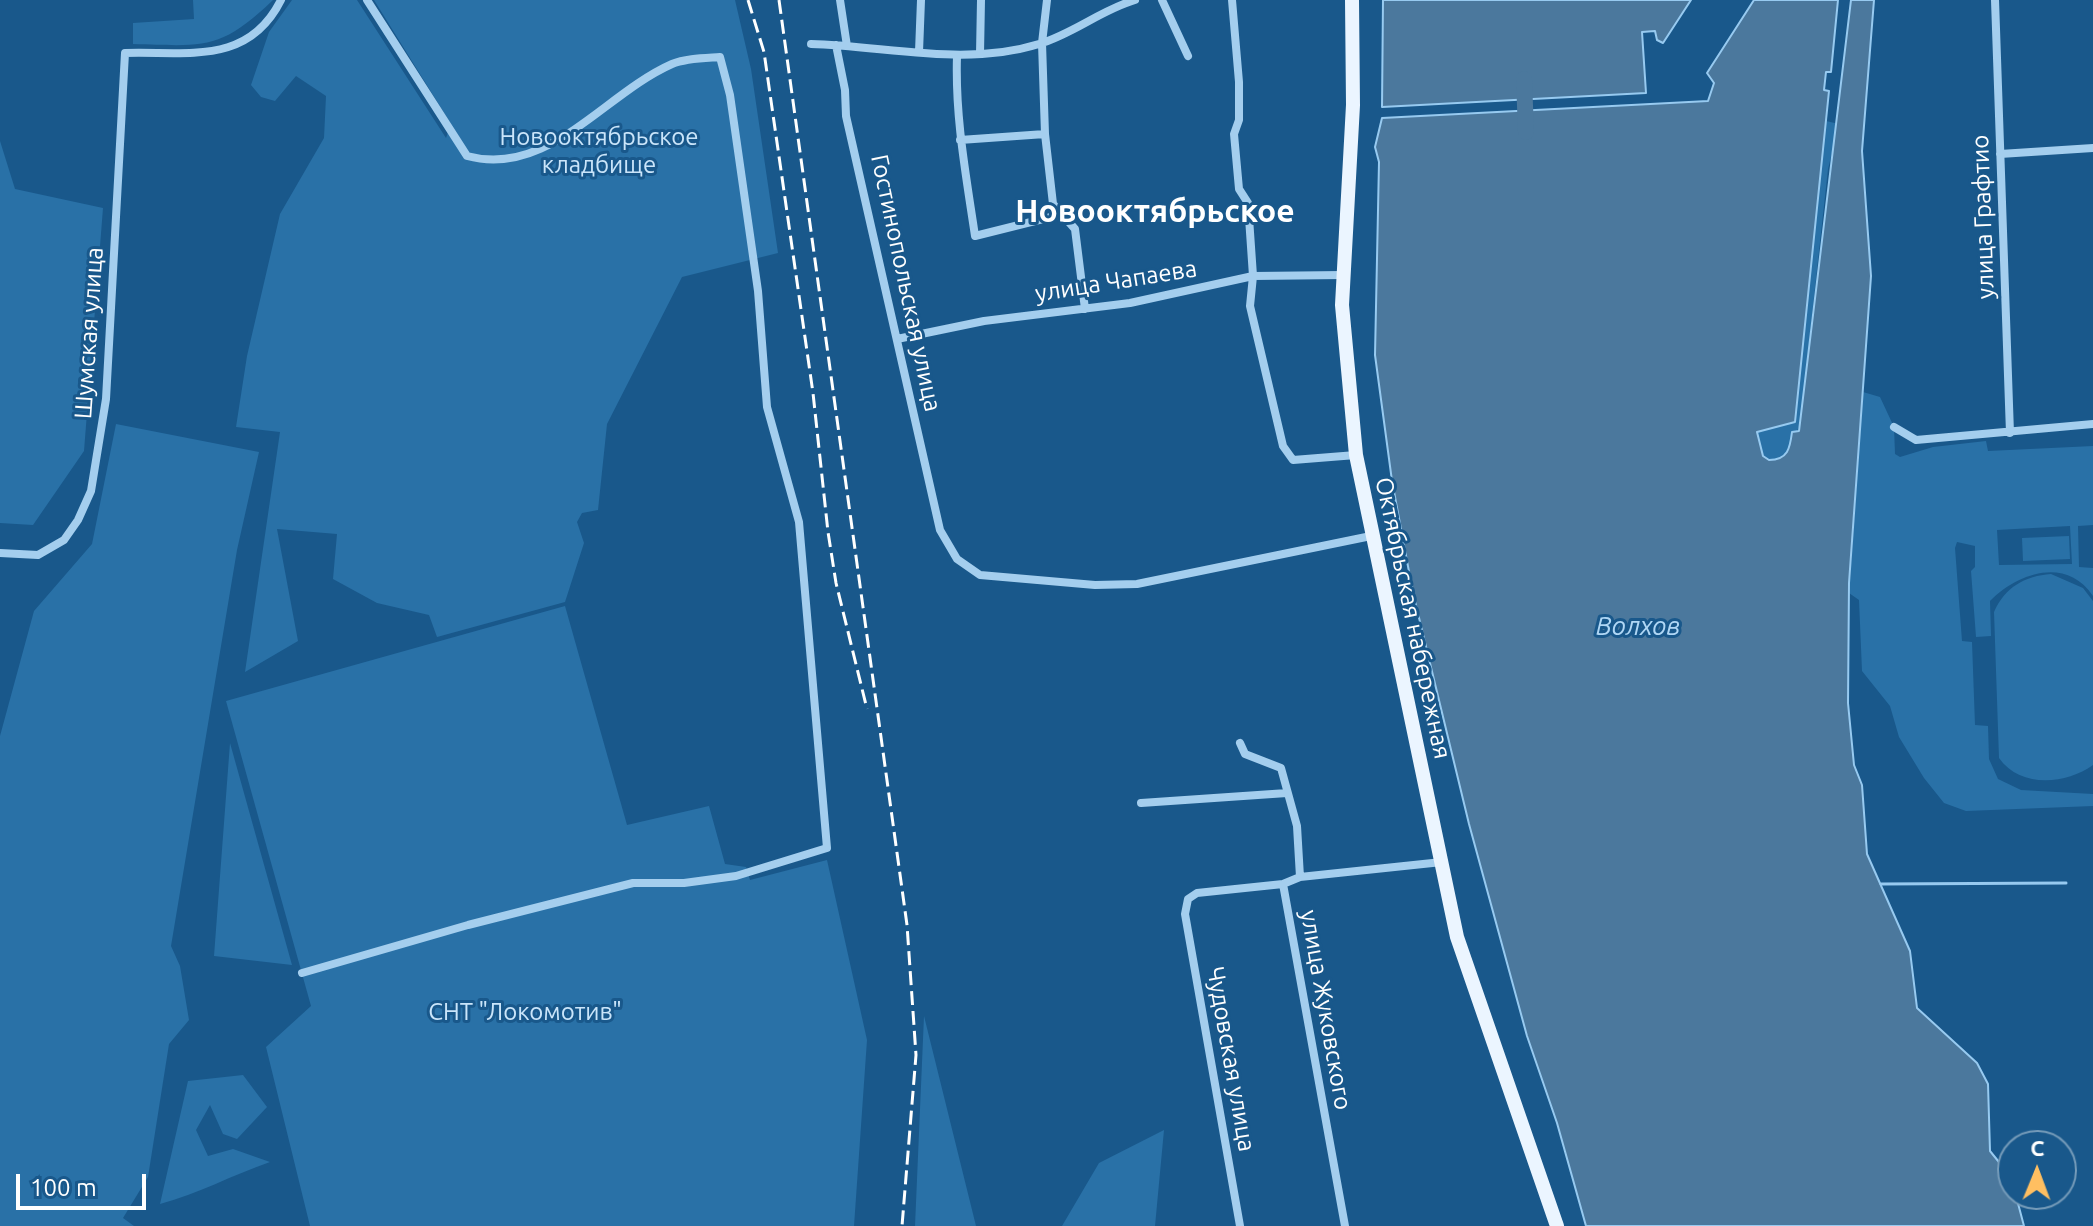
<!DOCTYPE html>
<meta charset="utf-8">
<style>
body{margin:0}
#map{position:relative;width:2093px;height:1226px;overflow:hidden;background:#19588b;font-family:Ubuntu,sans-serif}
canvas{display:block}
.north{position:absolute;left:1997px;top:1130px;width:80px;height:80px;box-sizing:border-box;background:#19588b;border:2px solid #759bb9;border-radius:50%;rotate:1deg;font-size:22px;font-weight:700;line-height:32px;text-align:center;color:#fff}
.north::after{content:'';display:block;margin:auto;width:28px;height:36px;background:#ffbf61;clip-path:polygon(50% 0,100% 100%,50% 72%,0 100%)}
.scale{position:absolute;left:16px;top:1174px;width:130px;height:36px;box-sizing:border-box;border:4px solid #fff;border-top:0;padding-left:10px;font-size:24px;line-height:28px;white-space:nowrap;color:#fff;-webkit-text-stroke:6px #19588b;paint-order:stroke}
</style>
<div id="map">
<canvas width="2093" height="1226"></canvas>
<div class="north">С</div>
<div class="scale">100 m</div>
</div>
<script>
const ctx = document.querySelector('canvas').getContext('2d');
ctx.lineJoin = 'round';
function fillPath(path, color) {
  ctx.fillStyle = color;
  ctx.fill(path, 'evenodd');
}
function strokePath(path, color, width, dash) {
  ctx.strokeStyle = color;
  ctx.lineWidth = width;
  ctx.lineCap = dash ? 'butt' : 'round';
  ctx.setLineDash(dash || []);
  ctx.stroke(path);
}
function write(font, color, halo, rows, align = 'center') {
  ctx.font = font + ' Ubuntu,sans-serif';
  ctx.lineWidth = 6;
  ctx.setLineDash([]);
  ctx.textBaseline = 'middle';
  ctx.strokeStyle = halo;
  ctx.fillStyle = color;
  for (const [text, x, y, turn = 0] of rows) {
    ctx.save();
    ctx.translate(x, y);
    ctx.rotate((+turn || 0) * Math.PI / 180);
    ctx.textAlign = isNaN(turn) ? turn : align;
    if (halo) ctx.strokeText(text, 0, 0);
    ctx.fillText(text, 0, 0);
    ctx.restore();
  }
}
fillPath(new Path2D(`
 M193,0H273C220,51 204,46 133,44V23L194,19Z
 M292,0H357L446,138L451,124L374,0H735L751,69L778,253L682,277L607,424L598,510L582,513L577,522L584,543L565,602L437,637L429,615L377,603L333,579L337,534L277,529L298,641L245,672L280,432L236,427L247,356L280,214L324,138L326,96L296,76L275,101L261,97L251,85L269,32Z
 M1826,121L1839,124L1828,169L1800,425L1783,458L1769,460L1763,457L1757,432L1795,422Z
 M0,141L15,189L103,208L84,451L33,525L0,523Z
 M1863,392L1880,397L1894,427L1895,454L1900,457L1933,447L1986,441L1988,451L2093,446V525L2078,526L2079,567L2093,568V596C2066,556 2018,573 1990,601L1991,636L1976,637L1971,571L1975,567V546L1957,542L1955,548L1962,641L1972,642L1975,725L1988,726L1989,759L1998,779L2021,790L2093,794V806L1966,811L1944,803L1924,778L1899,737L1890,706L1862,671L1859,600L1849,593ZM2070,526L2072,564L1999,565L1997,530Z
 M116,424L259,452L237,550L171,946L180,966L189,1020L169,1044L148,1177L123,1218L134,1226H0V736L34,611L92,544Z
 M2069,536L2070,559L2023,561L2022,538Z
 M2051,574L2083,588L2093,601V765C2065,785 2020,788 1999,758L1994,612C2005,587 2025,576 2051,574Z
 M565,606L627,825L709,806L725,864L746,867L750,880L827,860L867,1040L854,1226H310L266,1047L311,1006L226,701Z
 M230,743L292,965L214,956Z
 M924,1016L976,1226H915Z
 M243,1075L267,1107L237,1139L223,1134L210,1105L196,1130L208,1156L233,1149L270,1162C232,1175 198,1194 160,1204L188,1081Z
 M1164,1130L1155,1226H1062L1099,1163Z`), '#2971a7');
const water = new Path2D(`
 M1383,0H1691L1663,43L1657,40L1655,31L1642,32L1646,93L1382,107Z
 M1754,0H1838L1831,72H1826L1824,90L1829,91L1795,422L1757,432L1763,456L1769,460C1788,460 1790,448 1792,432L1799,431L1851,0H1874L1862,151L1871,276L1849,583L1848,703L1854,765L1862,785L1867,854L1910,951L1917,1008L1977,1063L1988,1084L1990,1151L2011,1177L2024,1226H1586L1557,1123L1527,1036L1469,824L1413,593L1392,481L1375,355L1379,162L1375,147L1382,118L1708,101L1714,83L1707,73Z`);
fillPath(water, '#4b789d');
strokePath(water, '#97caf0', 2);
strokePath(new Path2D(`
 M1881,884L2066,883`), '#97caf0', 3);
strokePath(new Path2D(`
 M1524,79L1526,132`), '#4b789d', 16);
strokePath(new Path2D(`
 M840,0L847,46
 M1047,0L1042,43L1045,134L1053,204L1075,229L1085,309
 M1162,0L1188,56
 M1232,0L1239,82V120L1234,134L1239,189L1248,203L1253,276L1250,306L1283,446L1293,460L1356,455
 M1995,0L2010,433
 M811,44C887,46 965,67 1039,44C1073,34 1101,10 1135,0
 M836,45L845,90L846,116L940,530L957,559L980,575L1095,585L1137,584L1371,536
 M919,52L921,0
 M980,54L981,0
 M957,56C955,117 966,175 975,236L1059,215
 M960,140L1045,134
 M2000,154L2093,148
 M897,339L984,321L1130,303L1253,276L1343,275
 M1894,427L1916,440L2093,424
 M0,553L38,555L64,540L78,520L91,491L106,399L125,53C187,51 248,66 281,0
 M1240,743L1245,754L1281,768L1297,826L1300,877L1283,884L1345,1226
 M1141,803L1287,793
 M1300,877L1442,862
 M302,973L468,925L633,883H684L736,876L827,848L799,522L767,407L758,291L730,95L720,57C705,58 686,58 672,64C604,94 548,178 467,156L367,0
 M1240,1226L1185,914L1188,899L1197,893L1283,884`), '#a4ceee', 8);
strokePath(new Path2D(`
 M1352,0L1353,105L1342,305L1356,455L1457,937L1557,1226`), '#ebf5ff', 14);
strokePath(new Path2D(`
 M748,0L764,52L813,393L828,532L836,583L867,709
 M779,0L907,925L916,1055L902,1226`), '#fff', 3, [14, 6]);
write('24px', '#cae5fa', '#19588b', [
 ["Новооктябрьское",599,137],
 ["кладбище",599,165],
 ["СНТ \"Локомотив\"",525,1012]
]);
write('24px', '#fff', '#19588b', [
 ["улица Графтио",1983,217,-92],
 ["улица Чапаева",1116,281,-9],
 ["Гостинопольская улица",906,283,78],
 ["Шумская улица",89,333,-86],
 ["Октябрьская набережная",1413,618,78],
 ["улица Жуковского",1326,1010,80],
 ["Чудовская улица",1231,1059,80]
]);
write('italic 26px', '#b0d7f5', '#19588b', [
 ["Волхов",1638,626]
]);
write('bold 32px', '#fff', '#19588b', [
 ["Новооктябрьское",1155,211]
]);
</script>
